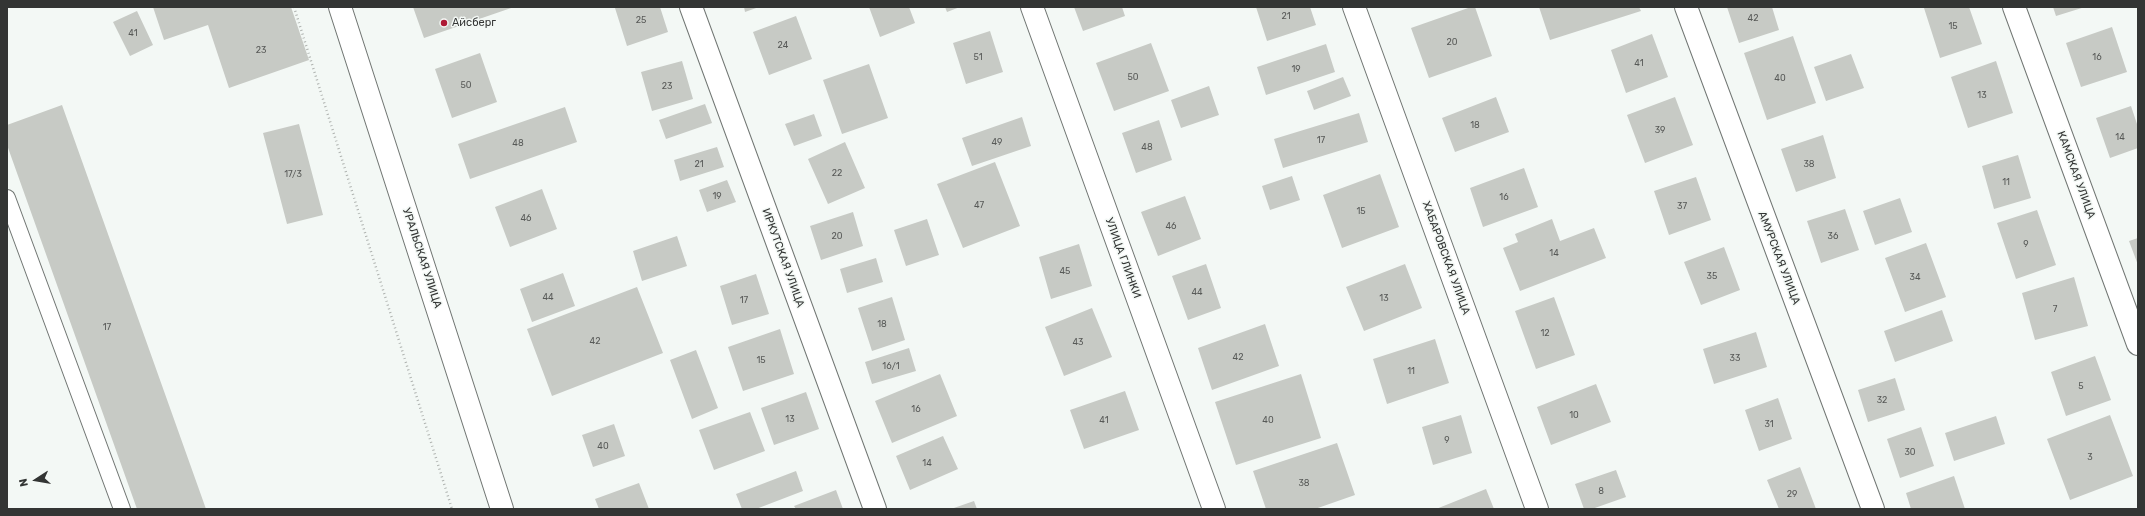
<!DOCTYPE html>
<html>
<head>
<meta charset="utf-8">
<style>
  body { margin:0 }
  #map { position:relative; width:2145px; height:516px; overflow:hidden; background:#f3f8f5; font-family:Rubik,sans-serif }
  canvas { display:block }
  .frame { position:absolute; inset:0; border:8px solid #333534; pointer-events:none }
  .north { position:absolute; left:16px; top:460px; width:40px; height:40px; -webkit-text-stroke:3px #f3f8f5; paint-order:stroke; rotate:258deg; font-size:11px; font-weight:700; line-height:16px; text-align:center; color:#333534 }
  .north::after { content:''; display:block; margin:auto; width:14px; height:18px; background:#333534; clip-path:polygon(50% 0,100% 100%,50% 72%,0 100%) }
</style>
</head>
<body>
<div id="map">
<canvas width="2145" height="516"></canvas>
<div class="frame"></div>
<div class="north">N</div>
</div>
<script>
const context = document.querySelector('canvas').getContext('2d');
context.lineJoin = 'round';
function fillPath(path, color) { context.fillStyle = color; context.fill(path, 'evenodd'); }
const poly = rows => new Path2D(rows.map(r => 'M' + r).join(''));
function trace(path, color, width, dash) { context.strokeStyle = color; context.lineWidth = width; context.lineCap = dash ? 'butt' : 'round'; context.setLineDash(dash || []); context.stroke(path); }
function label(font, color, halo, rows, align = 'center') {
  context.font = font + ' Rubik,sans-serif'; context.lineWidth = 3; context.setLineDash([]); context.textBaseline = 'middle'; context.strokeStyle = halo; context.fillStyle = color; for (const [text, x, y, turn = 0] of rows) {
    context.save(); context.translate(x, y); context.rotate((+turn || 0) * Math.PI / 180); context.textAlign = isNaN(turn) ? turn : align; if (halo) context.strokeText(text, 0, 0); context.fillText(text, 0, 0); context.restore();
  }
}
fillPath(poly([
  [153,7,291,7,309,60,229,88,208,25,164,40],
  [413,7,514,7,424,38],
  [618,7,660,7,668,32,627,46,615,8],
  [744,7,759,7,745,12],
  [869,7,909,7,915,23,880,37],
  [945,7,960,7,947,12],
  [1074,7,1122,7,1125,16,1083,31],
  [1256,7,1310,7,1316,25,1267,41],
  [1471,7,1475,7,1492,56,1429,78,1411,28],
  [1539,7,1639,7,1641,11,1550,40],
  [1727,7,1772,7,1779,30,1739,43],
  [1927,7,1969,7,1982,44,1940,58,1924,8],
  [2053,7,2085,7,2056,16],
  [137,11,153,45,130,56,113,22],
  [796,16,812,59,769,75,753,32],
  [2112,27,2127,72,2081,87,2066,43],
  [990,31,1003,72,966,84,953,43],
  [1652,34,1668,77,1626,93,1611,50],
  [1793,36,1816,103,1767,120,1744,53],
  [1151,43,1169,91,1114,111,1096,63],
  [1326,44,1335,72,1266,95,1257,67],
  [480,53,497,102,452,118,435,69],
  [1851,54,1864,88,1826,101,1814,67],
  [682,61,693,99,652,111,641,72],
  [1996,61,2013,113,1968,128,1951,77],
  [869,64,888,118,842,134,823,80],
  [1343,77,1351,96,1314,110,1307,91],
  [1209,86,1219,115,1181,128,1171,100],
  [1496,97,1509,132,1455,152,1442,118],
  [1675,97,1693,145,1645,163,1627,115],
  [705,104,712,123,666,139,659,120],
  [62,105,206,509,137,509,7,145,7,125],
  [2131,106,2138,127,2138,148,2110,158,2096,118],
  [565,107,577,142,470,179,458,144],
  [1359,113,1368,142,1283,168,1274,139],
  [814,114,822,136,794,146,785,124],
  [1022,117,1031,146,972,166,962,138],
  [1159,120,1172,160,1136,173,1122,133],
  [299,124,323,215,287,224,263,133],
  [1823,135,1836,178,1796,192,1781,149],
  [845,142,865,188,828,204,808,159],
  [717,147,724,167,680,181,674,160],
  [2018,155,2031,198,1994,209,1982,166],
  [995,162,1020,226,963,248,937,184],
  [1524,168,1538,207,1483,227,1470,188],
  [1380,174,1399,227,1342,248,1323,195],
  [1292,176,1300,200,1270,210,1262,186],
  [1696,177,1711,220,1669,235,1654,191],
  [727,180,736,202,707,212,699,190],
  [542,189,557,229,510,247,495,207],
  [1185,196,1201,239,1158,256,1141,212],
  [1900,198,1912,232,1875,245,1863,211],
  [1845,209,1859,250,1821,263,1807,221],
  [2037,210,2056,265,2016,279,1997,223],
  [853,212,863,246,821,260,810,226],
  [927,219,939,255,906,266,894,230],
  [1552,219,1560,241,1594,228,1606,258,1520,291,1503,248,1518,242,1515,234],
  [677,236,687,266,642,281,633,251],
  [2138,238,2138,265,2129,241],
  [1926,243,1946,297,1905,312,1885,258],
  [1079,244,1092,286,1051,299,1039,257],
  [1724,247,1740,290,1701,305,1684,262],
  [876,258,883,282,847,293,840,269],
  [1206,264,1221,308,1188,320,1172,276],
  [1405,264,1422,308,1364,331,1346,287],
  [563,273,575,306,532,322,520,289],
  [756,274,769,314,732,325,720,286],
  [2074,277,2088,326,2035,340,2022,293],
  [637,287,663,353,552,396,527,329],
  [892,297,905,340,872,351,858,308],
  [1554,297,1575,355,1536,369,1515,311],
  [1092,308,1112,357,1064,376,1045,327],
  [1942,310,1953,341,1895,362,1884,331],
  [1265,324,1279,366,1212,390,1198,348],
  [780,329,794,374,743,391,728,347],
  [1756,332,1767,367,1714,384,1703,349],
  [1435,339,1449,383,1387,404,1373,359],
  [909,348,916,371,872,384,865,362],
  [696,350,718,408,692,419,670,360],
  [2095,356,2111,400,2066,416,2051,372],
  [940,374,957,416,892,443,875,401],
  [1301,374,1321,438,1236,465,1215,402],
  [1895,378,1905,410,1868,422,1858,390],
  [1596,384,1611,422,1551,445,1537,407],
  [1125,391,1139,430,1084,449,1070,410],
  [806,392,819,429,774,445,761,408],
  [1778,398,1792,439,1759,451,1745,410],
  [750,412,765,451,714,470,699,430],
  [1461,415,1472,453,1433,465,1422,427],
  [2110,415,2133,476,2070,500,2047,439],
  [1996,416,2005,444,1954,461,1945,433],
  [614,424,625,456,593,467,582,435],
  [1921,427,1934,466,1900,478,1887,439],
  [943,436,958,469,910,490,896,456],
  [1337,443,1355,495,1315,509,1266,509,1253,471],
  [1800,467,1816,509,1779,509,1767,480],
  [1616,470,1626,497,1592,509,1584,509,1575,484],
  [796,471,803,491,756,509,742,509,736,494],
  [1954,476,1965,509,1911,509,1906,493],
  [639,483,649,509,599,509,595,499],
  [1486,489,1494,509,1436,509],
  [836,490,843,509,796,509,794,506],
  [974,501,977,509,951,509]
]), '#c7cac5');
const lane = poly([
  [7,198,122,509]
]);
const street = poly([
  [691,7,875,509],
  [1032,7,1214,509],
  [1354,7,1537,509],
  [1686,7,1873,509],
  [2014,7,2138,344]
]);
const secondary = poly([
  [340,7,502,509]
]);
trace(lane, '#717673', 18);
trace(street, '#717673', 24);
trace(secondary, '#717673', 24);
trace(poly([
  [294,7,452,509]
]), '#b0b4b1', 2.5, [1, 3]);
trace(lane, '#fff', 16);
trace(street, '#fff', 22);
trace(secondary, '#fff', 22);
for (const [x, y, r, color] of [
  [444,23,4,"#ae1935"]
]) { const dot = new Path2D(); dot.arc(x, y, r, 0, 2 * Math.PI); context.fillStyle = color; context.fill(dot); trace(dot, '#f3f8f5', 1.5); }
label('9px', '#585a58', null, [
  ["21",1286,16],
  ["42",1753,18],
  ["25",641,20],
  ["15",1953,26],
  ["41",133,33],
  ["20",1452,42],
  ["24",783,45],
  ["23",261,50],
  ["51",978,57],
  ["16",2097,57],
  ["41",1639,63],
  ["19",1296,69],
  ["50",1133,77],
  ["40",1780,78],
  ["50",466,85],
  ["23",667,86],
  ["13",1982,95],
  ["18",1475,125],
  ["39",1660,130],
  ["14",2120,137],
  ["17",1321,140],
  ["49",997,142],
  ["48",518,143],
  ["48",1147,147],
  ["21",699,164],
  ["38",1809,164],
  ["22",837,173],
  ["17/3",293,174],
  ["11",2006,182],
  ["19",717,196],
  ["16",1504,197],
  ["47",979,205],
  ["37",1682,206],
  ["15",1361,211],
  ["46",526,218],
  ["46",1171,226],
  ["20",837,236],
  ["36",1833,236],
  ["9",2026,244],
  ["14",1554,253],
  ["45",1065,271],
  ["35",1712,276],
  ["34",1915,277],
  ["44",1197,292],
  ["44",548,297],
  ["13",1384,298],
  ["17",744,300],
  ["7",2055,309],
  ["18",882,324],
  ["17",107,327],
  ["12",1545,333],
  ["42",595,341],
  ["43",1078,342],
  ["42",1238,357],
  ["33",1735,358],
  ["15",761,360],
  ["16/1",891,366],
  ["11",1411,371],
  ["5",2081,386],
  ["32",1882,400],
  ["16",916,409],
  ["10",1574,415],
  ["13",790,419],
  ["41",1104,420],
  ["40",1268,420],
  ["31",1769,424],
  ["9",1447,440],
  ["40",603,446],
  ["30",1910,452],
  ["3",2090,457],
  ["14",927,463],
  ["38",1304,483],
  ["8",1601,491],
  ["29",1792,494]
]);
label('11px', '#333534', '#f3f8f5', [
  ["Айсберг",452,23]
], 'left');
label('11px', '#333534', '#f3f8f5', [
  ["КАМСКАЯ УЛИЦА",2076,175,70],
  ["УРАЛЬСКАЯ УЛИЦА",422,258,72],
  ["ИРКУТСКАЯ УЛИЦА",783,258,70],
  ["УЛИЦА ГЛИНКИ",1123,258,70],
  ["ХАБАРОВСКАЯ УЛИЦА",1446,258,70],
  ["АМУРСКАЯ УЛИЦА",1779,258,69]
]);
</script>
</body>
</html>
